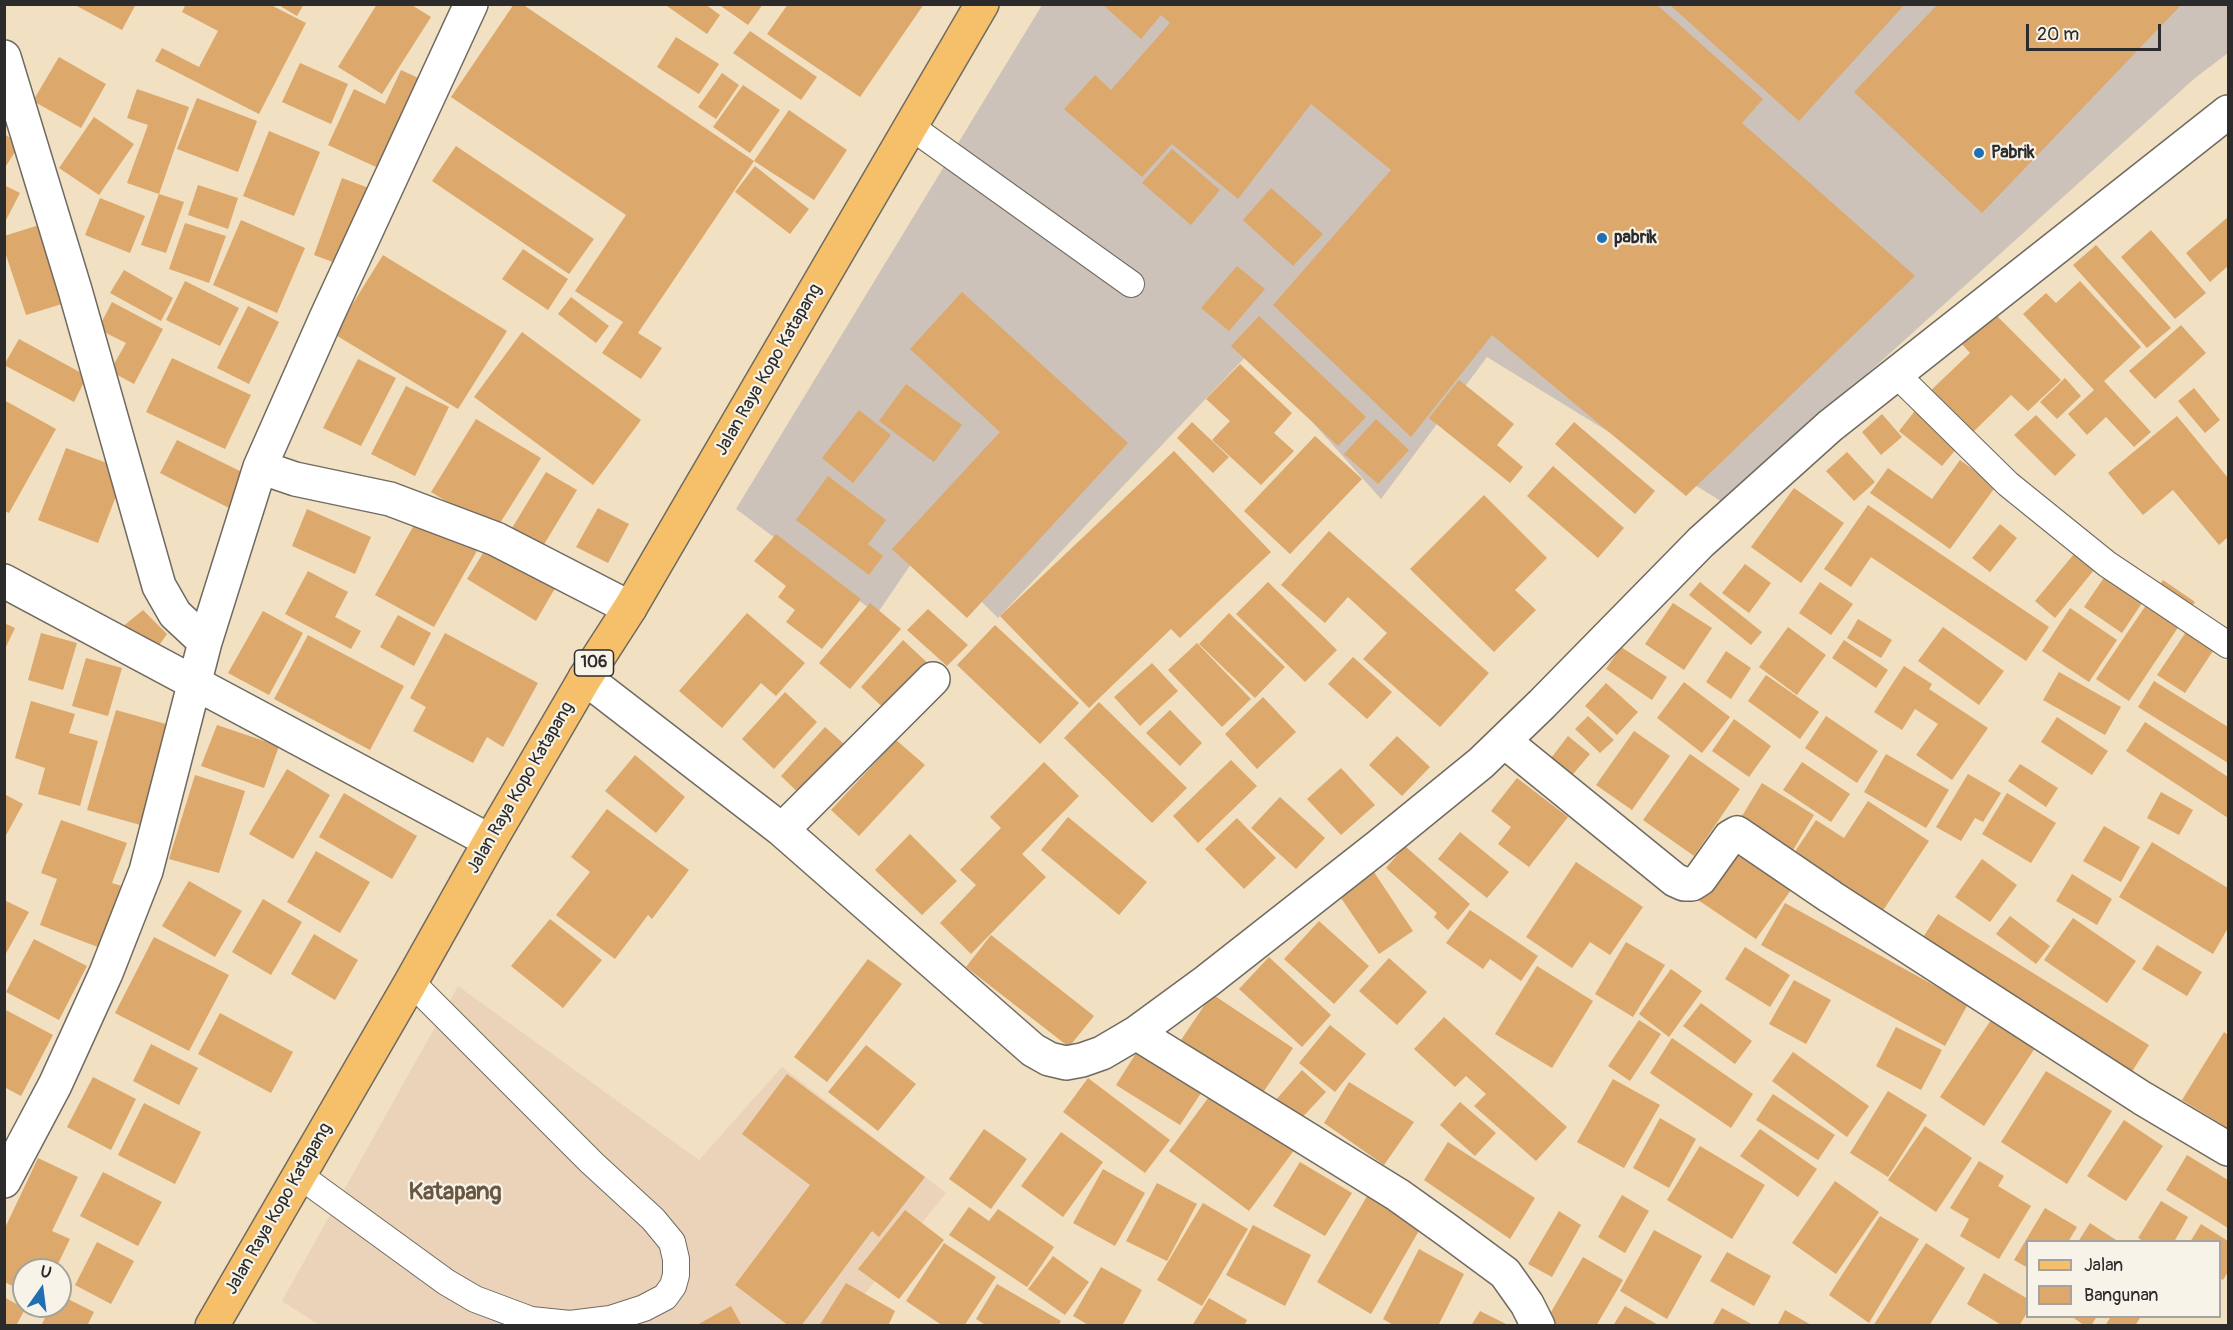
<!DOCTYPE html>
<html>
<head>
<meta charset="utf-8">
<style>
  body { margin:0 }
  #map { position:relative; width:2233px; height:1330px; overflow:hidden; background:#f1e0c2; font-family:Pangolin,sans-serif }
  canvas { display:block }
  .frame { position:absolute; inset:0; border:6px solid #2b2b2b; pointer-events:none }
  .legend { position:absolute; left:2026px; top:1240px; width:195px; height:78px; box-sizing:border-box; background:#f7f3e8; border:2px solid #a5a39c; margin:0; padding:8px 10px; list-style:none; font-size:18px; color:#2b2b2b }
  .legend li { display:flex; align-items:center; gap:12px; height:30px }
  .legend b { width:30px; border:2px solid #a5a39c }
  .north { position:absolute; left:12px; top:1258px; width:60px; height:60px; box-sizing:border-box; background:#f7f3e8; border:2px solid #a5a39c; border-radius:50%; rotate:14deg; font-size:16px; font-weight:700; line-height:24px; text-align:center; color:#2b2b2b }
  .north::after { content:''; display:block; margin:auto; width:21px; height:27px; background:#1f6fb2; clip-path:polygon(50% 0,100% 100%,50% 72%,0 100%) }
  .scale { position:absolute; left:2026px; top:24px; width:135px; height:27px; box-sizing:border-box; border:3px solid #2b2b2b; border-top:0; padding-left:8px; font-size:18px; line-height:21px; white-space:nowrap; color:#2b2b2b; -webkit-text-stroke:4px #f7f3e8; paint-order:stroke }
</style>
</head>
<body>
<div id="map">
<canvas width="2233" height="1330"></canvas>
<div class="frame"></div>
<ul class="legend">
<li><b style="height:8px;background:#f6c06b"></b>Jalan</li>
<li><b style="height:16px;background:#dca86b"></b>Bangunan</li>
</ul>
<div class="north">U</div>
<div class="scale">20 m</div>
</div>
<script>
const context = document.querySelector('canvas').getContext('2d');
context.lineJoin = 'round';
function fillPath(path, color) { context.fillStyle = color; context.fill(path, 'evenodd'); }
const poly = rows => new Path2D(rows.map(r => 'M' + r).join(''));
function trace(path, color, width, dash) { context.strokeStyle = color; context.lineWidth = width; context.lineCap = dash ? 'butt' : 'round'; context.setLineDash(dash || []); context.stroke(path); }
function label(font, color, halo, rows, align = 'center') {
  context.font = font + ' Pangolin,sans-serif'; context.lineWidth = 4.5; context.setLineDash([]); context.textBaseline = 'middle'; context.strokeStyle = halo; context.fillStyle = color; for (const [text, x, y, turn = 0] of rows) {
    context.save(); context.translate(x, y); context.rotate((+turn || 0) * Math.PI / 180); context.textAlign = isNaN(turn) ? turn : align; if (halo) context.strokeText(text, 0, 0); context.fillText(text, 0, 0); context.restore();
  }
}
fillPath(poly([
  [458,986,699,1160,782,1067,946,1193,840,1325,321,1326,282,1301]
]), '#ebd3b9');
fillPath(poly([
  [1042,5,2228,5,2228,53,2195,78,1724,503,1487,357,1381,499,1250,352,998,618,924,545,877,614,736,509]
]), '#cdc2b9');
fillPath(poly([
  [73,4,136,4,122,30],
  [186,4,269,4,306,23,259,114,155,61,162,48,199,67,218,31,182,12],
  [277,4,304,4,297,16],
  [377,4,410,4,431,17,382,94,338,67],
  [514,4,522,4,754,161,789,110,847,150,814,200,754,161,638,333,662,348,641,379,602,353,623,322,575,291,626,215,451,97],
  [664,4,705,4,720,15,707,34],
  [718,4,763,4,748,25],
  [788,4,924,4,860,97,767,34],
  [1102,4,1656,4,1763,99,1742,123,1915,276,1686,496,1492,335,1411,437,1273,305,1391,170,1311,104,1238,199,1172,144,1142,177,1064,109,1095,75,1111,90,1170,23,1161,15,1141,39],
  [1669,4,1905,4,1799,121],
  [1938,4,2182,4,1982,213,1854,92],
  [750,31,817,77,801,100,733,53],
  [676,37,719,64,699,94,657,67],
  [59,57,106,84,81,128,33,101],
  [300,63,348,84,331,124,282,102],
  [401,70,429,83,387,172,328,145,354,89,385,104],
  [722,73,739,85,716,119,698,107],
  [743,85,780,110,750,153,713,127],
  [137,89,189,107,159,194,184,202,166,253,141,245,159,194,127,183,148,125,127,118],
  [197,98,257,121,238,172,177,149],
  [94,117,134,144,99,195,59,168],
  [269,131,320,152,294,216,243,196],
  [4,134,20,144,4,169],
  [456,146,594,239,569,274,432,181],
  [1172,149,1220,190,1191,225,1142,183],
  [755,166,809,209,790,234,735,192],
  [342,178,374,190,346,267,314,255],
  [4,185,20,193,4,224],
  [198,185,238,198,228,229,188,215],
  [1271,188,1323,234,1293,266,1243,220],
  [100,198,145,216,130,253,85,235],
  [2228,217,2228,266,2210,282,2186,253],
  [241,220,305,248,277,313,213,285],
  [49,222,75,300,26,315,4,249,4,236],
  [185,223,226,236,209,283,169,269],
  [2151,230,2206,293,2175,319,2121,257],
  [2096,245,2171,328,2147,348,2073,265],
  [523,249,568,279,548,310,502,279],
  [383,255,507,331,458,409,334,334],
  [1237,266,1265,289,1229,331,1201,308],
  [124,270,173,298,161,321,110,293],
  [185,281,239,308,220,346,166,320],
  [2080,281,2141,347,2104,381,2151,432,2134,447,2106,417,2087,435,2068,414,2094,390,2023,314,2046,293,2056,303],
  [962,292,1128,443,967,618,892,549,1000,432,910,349],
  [571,297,609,326,596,343,558,314],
  [112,302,163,329,134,384,110,371,126,343,98,329],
  [248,306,279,322,249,384,217,368],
  [1993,312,2061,380,2028,411,2011,395,1968,437,1926,395,1970,353,1961,343],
  [1259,316,1366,417,1338,446,1231,346],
  [2181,325,2206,353,2155,399,2129,371],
  [522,332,641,420,593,485,474,397],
  [19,339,87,376,74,402,4,365],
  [172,358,251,395,225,449,146,412],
  [358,359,396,378,361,446,323,428],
  [1240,364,1292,413,1274,433,1294,451,1261,485,1212,440,1230,421,1206,399],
  [2065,378,2081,396,2057,419,2040,402],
  [1459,380,1514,424,1497,445,1523,467,1510,483,1429,418],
  [906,384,962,425,934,462,879,421],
  [406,386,449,407,415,476,371,454],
  [2194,388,2220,420,2205,433,2178,401],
  [4,400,56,429,9,513,4,511],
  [1918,407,1962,442,1942,466,1899,431],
  [859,410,891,435,853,483,822,458],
  [1882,414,1902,437,1881,455,1862,432],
  [2036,415,2076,455,2055,476,2014,435],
  [2177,416,2228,478,2228,537,2219,545,2173,490,2143,515,2108,473],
  [476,419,541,458,495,531,431,492],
  [1376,419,1409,450,1378,484,1344,454],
  [1192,422,1229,457,1213,473,1177,438],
  [1574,422,1655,491,1635,514,1555,444],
  [1315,436,1362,479,1290,554,1244,511],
  [177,440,248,475,231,509,160,473],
  [66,448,126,470,98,543,38,520],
  [1174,451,1271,552,1180,638,1171,629,1089,708,1000,616],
  [1847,452,1875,482,1854,501,1826,471],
  [1960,460,1996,486,1950,549,1870,493,1888,468,1932,499],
  [1553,466,1624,528,1598,558,1527,496],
  [546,472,577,490,543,546,512,528],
  [828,476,886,520,868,544,883,556,869,575,796,520],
  [1794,488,1844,523,1801,583,1751,547],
  [1484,495,1547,558,1515,590,1536,610,1494,652,1410,569],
  [1868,505,2049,627,2026,661,1871,557,1851,587,1824,569],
  [598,508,629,524,608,563,576,547],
  [307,509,371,537,355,574,292,546],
  [419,516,478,549,434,627,375,595],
  [2000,524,2017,538,1990,572,1972,558],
  [1329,531,1489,673,1440,727,1363,659,1387,633,1348,597,1325,623,1281,585],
  [776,534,861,599,822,649,786,622,795,610,778,597,786,586,754,561],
  [490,542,561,578,536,621,467,579],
  [2074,554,2094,570,2055,618,2035,601],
  [2116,560,2154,585,2122,633,2084,607],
  [1745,564,1771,583,1749,613,1722,593],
  [308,571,348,592,335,617,361,631,351,649,285,614],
  [2163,580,2195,602,2129,701,2096,679],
  [1268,582,1337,650,1305,682,1236,614],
  [1700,582,1762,632,1751,645,1689,595],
  [1820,582,1853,604,1831,635,1799,613],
  [870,603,901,629,850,689,819,663],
  [1673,603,1712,628,1684,670,1645,644],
  [2070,608,2117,640,2089,682,2042,651],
  [928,609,968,645,947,666,907,630],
  [143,610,167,634,155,651,121,628],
  [263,611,303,633,269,695,228,673],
  [747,613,805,663,776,696,761,683,722,728,679,691],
  [1229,613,1285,667,1255,698,1199,644],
  [398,615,431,633,414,666,380,647],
  [1858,619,1892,640,1881,658,1847,638],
  [4,623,15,628,4,651],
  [2192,623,2219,642,2185,693,2157,675],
  [995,625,1079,703,1040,744,957,665],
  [1788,627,1826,655,1797,695,1759,667],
  [1943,627,2004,671,1979,705,1918,661],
  [41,633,77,643,63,690,28,680],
  [445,633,538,683,503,747,487,737,473,763,413,731,426,707,410,698],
  [308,635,404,686,370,750,274,699],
  [903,640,933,668,890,714,861,687],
  [1844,640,1888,670,1876,688,1832,658],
  [1197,643,1251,699,1222,727,1168,670],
  [1621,647,1667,677,1652,700,1606,669],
  [1726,651,1751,668,1731,699,1706,682],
  [1353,657,1392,692,1367,719,1328,684],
  [86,658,122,668,108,716,72,706],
  [1152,663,1178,691,1140,726,1114,697],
  [1904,666,1932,684,1929,689,1988,728,1952,780,1916,755,1938,724,1915,709,1902,730,1874,712],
  [2059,672,2121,707,2105,735,2043,700],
  [1766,675,1819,712,1800,739,1748,701],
  [2154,681,2228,727,2228,763,2138,707],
  [1684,682,1730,717,1702,753,1657,718],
  [1606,683,1638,712,1617,735,1585,706],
  [785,692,817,722,774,769,742,739],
  [1263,697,1296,732,1257,769,1225,734],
  [31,701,75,714,69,733,98,741,80,806,38,794,45,768,15,758],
  [1099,702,1187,788,1152,823,1064,738],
  [116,710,173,726,144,826,87,810],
  [1170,710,1202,743,1180,766,1146,733],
  [1588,716,1614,740,1600,753,1575,729],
  [1826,716,1878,751,1857,783,1805,748],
  [2057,717,2108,751,2092,775,2041,742],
  [1734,719,1771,746,1749,777,1712,751],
  [2145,722,2228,777,2228,818,2126,751],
  [217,725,279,746,264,788,201,766],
  [825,727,854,753,808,802,781,776],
  [1634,731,1670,756,1632,810,1596,785],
  [1397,736,1430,767,1402,796,1369,765],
  [1568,736,1590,754,1569,779,1548,762],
  [896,740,925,765,859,836,831,810],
  [1690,754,1740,789,1694,856,1643,820],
  [1886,754,1949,790,1926,828,1864,792],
  [635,755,685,797,656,833,605,791],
  [1231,760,1257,786,1198,843,1173,816],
  [1044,762,1079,796,1022,854,1046,877,971,954,940,923,976,885,960,870,1001,828,990,817],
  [1802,762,1850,794,1831,822,1783,790],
  [2020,764,2058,788,2046,807,2008,781],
  [1341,768,1375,805,1341,835,1307,799],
  [287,769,330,795,293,859,249,834],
  [1968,774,2001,793,1983,822,1975,818,1961,841,1936,827],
  [195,775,245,791,219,873,169,859],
  [1517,778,1568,817,1529,867,1498,844,1511,827,1491,811],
  [1762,783,1814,815,1792,852,1739,821],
  [2161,792,2193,810,2179,835,2147,818],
  [344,793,417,836,392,879,319,837],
  [2007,793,2056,823,2031,863,1982,834],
  [4,794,23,804,4,839],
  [1280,797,1325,838,1296,869,1251,828],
  [1868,801,1929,841,1882,912,1794,853,1816,820,1844,838],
  [607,809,689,870,652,919,648,915,615,959,556,915,590,872,571,857],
  [1068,817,1147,882,1119,915,1041,850],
  [1237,818,1276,858,1244,889,1205,849],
  [61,820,127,843,112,883,125,887,103,949,40,925,57,879,41,873],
  [2104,826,2140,847,2121,882,2083,861],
  [1460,832,1509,872,1487,898,1438,859],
  [910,834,957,881,922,915,875,870],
  [1736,841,1796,883,1756,939,1695,898],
  [2152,842,2228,888,2228,928,2213,954,2119,897],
  [1405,846,1470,904,1448,930,1434,917,1437,913,1386,868],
  [316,851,370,882,340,933,287,902],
  [1982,859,2017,885,1990,922,1955,897],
  [1576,862,1643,907,1610,955,1590,942,1572,968,1526,937],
  [1374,872,1413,931,1379,954,1339,895],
  [2072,874,2112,899,2097,925,2056,901],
  [189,881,242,911,215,957,162,926],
  [263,899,302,922,271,975,232,952],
  [4,900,29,912,4,957],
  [1785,903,1968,1004,1945,1046,1761,945],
  [1470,910,1538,956,1521,981,1490,959,1483,969,1446,943],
  [1938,914,2149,1045,2131,1073,1920,942],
  [2010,916,2050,946,2036,964,1996,934],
  [2073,918,2136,961,2107,1003,2044,960],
  [550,919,602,960,563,1008,511,966],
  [1319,921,1369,966,1334,1004,1284,959],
  [314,934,358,960,335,1000,291,974],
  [991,935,1094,1016,1069,1047,966,967],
  [154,937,229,975,189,1051,115,1013],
  [34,939,87,966,59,1020,6,992],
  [1626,942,1665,965,1633,1017,1595,994],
  [2157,945,2202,972,2187,996,2142,969],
  [1745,947,1790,975,1770,1007,1725,979],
  [1269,957,1331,1015,1302,1047,1239,989],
  [1389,958,1427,992,1397,1025,1359,991],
  [868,959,902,984,827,1082,794,1057],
  [1537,966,1593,1001,1552,1068,1495,1034],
  [1671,969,1702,991,1669,1037,1639,1014],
  [1794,980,1831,1000,1806,1044,1769,1024],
  [1212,994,1293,1048,1260,1097,1179,1043],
  [1701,1003,1752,1041,1735,1064,1683,1026],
  [4,1009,53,1035,21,1096,4,1087],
  [220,1013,293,1052,271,1093,198,1054],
  [1444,1017,1567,1127,1536,1161,1474,1106,1486,1094,1466,1076,1455,1087,1414,1049],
  [1639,1020,1661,1034,1630,1081,1608,1066],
  [1991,1020,2035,1048,1984,1126,1940,1097],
  [1330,1025,1366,1054,1335,1092,1299,1063],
  [1896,1027,1942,1050,1921,1090,1876,1066],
  [2224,1032,2228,1035,2228,1128,2182,1100],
  [1672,1038,1753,1094,1731,1128,1650,1073],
  [151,1044,198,1068,179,1105,133,1081],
  [866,1045,916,1084,878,1131,828,1092],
  [1140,1047,1205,1087,1180,1125,1116,1085],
  [1793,1052,1869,1106,1847,1137,1772,1081],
  [1302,1070,1326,1092,1297,1123,1274,1102],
  [2046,1071,2112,1111,2067,1184,2001,1142],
  [787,1074,925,1177,879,1237,872,1231,801,1326,789,1326,735,1285,810,1185,742,1134],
  [93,1077,136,1099,111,1150,67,1127],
  [1088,1078,1170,1140,1145,1173,1063,1112],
  [1613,1079,1660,1105,1624,1168,1577,1142],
  [1349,1082,1414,1122,1384,1165,1324,1123],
  [1214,1090,1295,1149,1249,1211,1169,1151],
  [1888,1091,1927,1115,1888,1177,1850,1153],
  [1773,1094,1835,1135,1818,1160,1756,1120],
  [1460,1102,1496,1133,1475,1156,1440,1125],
  [144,1103,201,1132,175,1184,118,1155],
  [1660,1118,1696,1139,1669,1188,1633,1168],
  [2124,1120,2163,1146,2126,1201,2087,1176],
  [1925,1126,1972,1158,1936,1212,1888,1180],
  [984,1129,1027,1159,991,1209,949,1179],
  [1760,1129,1817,1169,1798,1197,1740,1156],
  [1061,1132,1103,1162,1063,1217,1021,1186],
  [1448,1142,1535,1198,1510,1239,1424,1180],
  [1700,1146,1765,1185,1732,1239,1667,1200],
  [2187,1155,2228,1180,2228,1228,2166,1190],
  [38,1158,78,1177,52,1231,70,1239,55,1270,24,1270,24,1291,4,1282,4,1230],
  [1979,1161,2004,1176,1998,1186,2031,1206,1999,1259,1960,1236,1969,1219,1950,1208],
  [1300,1162,1352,1193,1325,1236,1273,1206],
  [1103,1169,1145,1193,1115,1246,1073,1223],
  [103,1172,162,1202,138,1246,80,1216],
  [1835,1181,1879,1212,1836,1274,1792,1243],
  [1157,1183,1197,1204,1167,1261,1126,1241],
  [1370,1191,1424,1222,1371,1314,1317,1282],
  [1622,1195,1649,1211,1625,1253,1598,1237],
  [2161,1201,2188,1217,2174,1242,2145,1242,2138,1238],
  [1203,1203,1248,1229,1202,1306,1157,1280],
  [969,1207,989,1221,998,1209,1054,1247,1027,1287,949,1235],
  [2045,1208,2077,1227,2068,1242,2028,1242,2028,1268,2014,1260],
  [905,1210,944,1240,899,1299,858,1269],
  [1559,1211,1581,1225,1552,1277,1528,1264],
  [1880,1216,1919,1239,1869,1323,1829,1295],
  [2090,1223,2119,1242,2078,1242],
  [2201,1224,2228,1241,2228,1272,2223,1280,2220,1278,2220,1242,2190,1242],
  [1253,1225,1311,1255,1285,1306,1226,1275],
  [1654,1230,1702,1256,1667,1319,1620,1291],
  [97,1242,134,1261,111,1304,75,1285],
  [944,1243,996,1277,964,1326,943,1326,906,1301],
  [1926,1243,1965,1268,1929,1326,1873,1326],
  [1419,1249,1464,1274,1438,1326,1395,1326,1383,1319],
  [1727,1252,1771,1276,1754,1306,1710,1281],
  [1053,1256,1089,1282,1065,1315,1028,1289],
  [1583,1257,1623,1280,1596,1326,1559,1326,1547,1319],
  [1101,1267,1142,1290,1122,1326,1090,1326,1073,1316],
  [1984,1273,2028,1299,2028,1311,2019,1326,2003,1326,1967,1304],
  [846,1283,895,1311,888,1326,819,1326],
  [997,1284,1061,1321,1058,1326,987,1326,976,1319],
  [60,1295,94,1312,87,1326,41,1326,51,1306,60,1306],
  [4,1297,25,1309,16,1326,4,1326],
  [1209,1298,1247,1320,1244,1326,1192,1326],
  [731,1306,742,1326,695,1326],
  [1625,1306,1660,1326,1613,1326],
  [1722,1308,1755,1326,1712,1326],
  [1785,1310,1813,1326,1777,1326],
  [1480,1311,1510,1326,1471,1326],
  [2071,1316,2097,1316,2091,1326,2085,1326],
  [2111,1316,2141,1316,2135,1326,2105,1326]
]), '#dca86b');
const lane = poly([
  [910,126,1131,284],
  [1896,374,2008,484,2107,564,2228,645],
  [299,1175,446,1282,475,1299,531,1320,570,1324,610,1319,644,1308,665,1297,673,1286,676,1275,676,1259,672,1242,653,1219,592,1163,411,982]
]);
const street = poly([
  [4,57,75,290,159,586,175,614,205,642],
  [260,467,295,479,390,499,496,539,630,608],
  [4,581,490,841],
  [585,678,782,830,1033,1050,1049,1059,1066,1063,1082,1060,1102,1053,1136,1033,1207,981,1379,846,1481,763,1542,704,1701,542,1830,426,2228,112],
  [1504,741,1675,880,1684,884,1692,884,1700,879,1730,837,1737,833,1831,897,2142,1098,2228,1149],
  [782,830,933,679],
  [1136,1033,1398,1195,1447,1230,1505,1273,1527,1304,1538,1326],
  [4,1181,55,1085,106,973,146,871,205,642,260,467,326,318,471,4]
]);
const primary = poly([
  [212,1326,411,982,490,841,585,678,630,608,982,4]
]);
trace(lane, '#706a60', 28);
trace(street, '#706a60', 36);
trace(primary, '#706a60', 36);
trace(lane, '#fff', 26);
trace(street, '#fff', 33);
trace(primary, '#f6c06b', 33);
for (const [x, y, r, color] of [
  [1979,153,6,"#1f6fb2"],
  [1602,238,6,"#1f6fb2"]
]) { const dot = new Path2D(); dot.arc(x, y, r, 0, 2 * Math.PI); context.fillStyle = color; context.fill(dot); trace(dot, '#f7f3e8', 2); }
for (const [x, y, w] of [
  [594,663,39]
]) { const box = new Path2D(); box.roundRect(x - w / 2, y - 13, w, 26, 4.5); context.fillStyle = '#f7f3e8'; context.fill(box); trace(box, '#2b2b2b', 1.5); }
label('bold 16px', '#2b2b2b', null, [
  ["106",594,663]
]);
label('bold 18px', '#2b2b2b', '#f7f3e8', [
  ["Pabrik",1991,153],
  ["pabrik",1614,238]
], 'left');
label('18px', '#2b2b2b', '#f7f3e8', [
  ["Jalan Raya Kopo Katapang",769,370,-60],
  ["Jalan Raya Kopo Katapang",521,788,-60],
  ["Jalan Raya Kopo Katapang",279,1209,-60]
]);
label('bold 24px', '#695741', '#f7f3e8', [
  ["Katapang",455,1193]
]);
</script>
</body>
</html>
